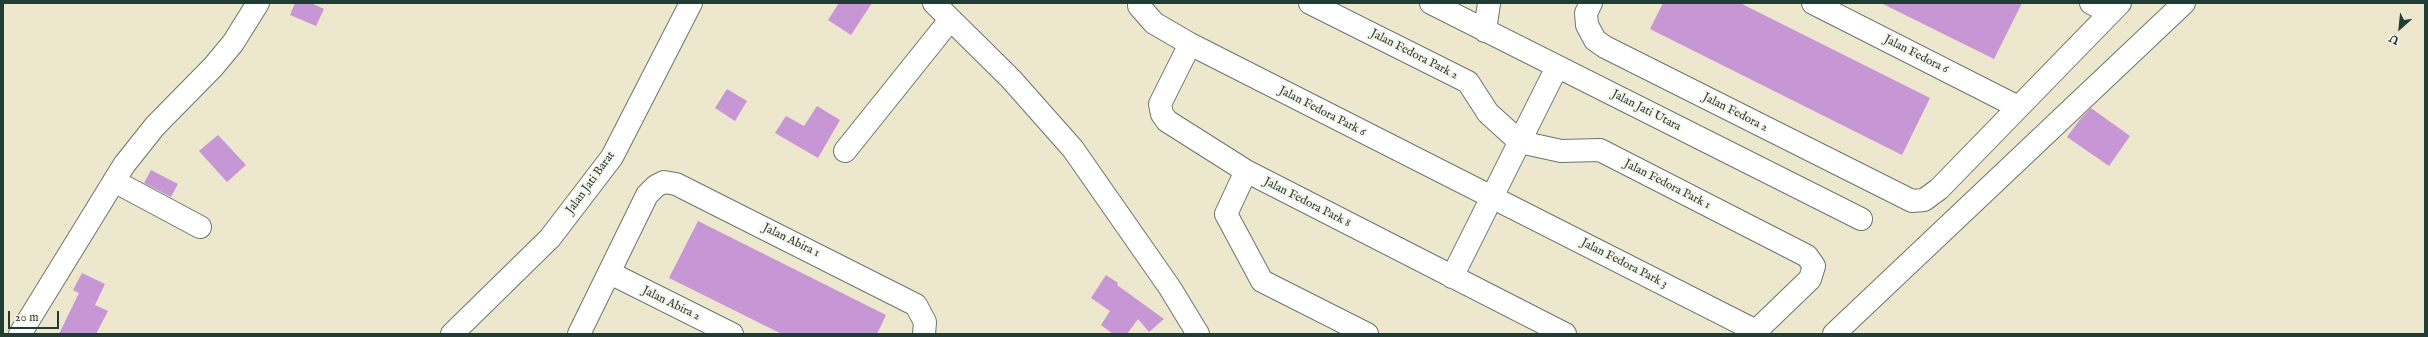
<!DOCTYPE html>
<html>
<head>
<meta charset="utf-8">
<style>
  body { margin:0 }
  #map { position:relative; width:2428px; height:337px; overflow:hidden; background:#ede7cd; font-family:"IM FELL English",serif }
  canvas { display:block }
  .frame { position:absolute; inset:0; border:4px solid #1f3d34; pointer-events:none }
  .north { position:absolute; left:2380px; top:8px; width:40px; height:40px; -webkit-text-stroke:3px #f7f3e8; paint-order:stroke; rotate:207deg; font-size:11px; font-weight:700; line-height:16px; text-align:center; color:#1f3d34 }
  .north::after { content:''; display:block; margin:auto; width:14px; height:18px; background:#1f3d34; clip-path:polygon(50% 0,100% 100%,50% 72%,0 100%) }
  .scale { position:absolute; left:8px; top:311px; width:51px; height:18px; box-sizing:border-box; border:2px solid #1f3d34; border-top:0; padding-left:5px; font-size:12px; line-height:14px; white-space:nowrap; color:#1f3d34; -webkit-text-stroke:3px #f7f3e8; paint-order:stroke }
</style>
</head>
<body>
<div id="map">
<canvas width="2428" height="337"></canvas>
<div class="frame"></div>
<div class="north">U</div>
<div class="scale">20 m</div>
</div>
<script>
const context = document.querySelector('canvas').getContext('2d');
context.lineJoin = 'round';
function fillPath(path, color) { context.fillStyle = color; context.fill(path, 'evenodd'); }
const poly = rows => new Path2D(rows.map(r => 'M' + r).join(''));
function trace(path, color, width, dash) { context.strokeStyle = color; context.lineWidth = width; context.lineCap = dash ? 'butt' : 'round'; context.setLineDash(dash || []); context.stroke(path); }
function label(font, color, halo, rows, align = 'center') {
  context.font = font + ' "IM FELL English",serif'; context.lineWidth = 3.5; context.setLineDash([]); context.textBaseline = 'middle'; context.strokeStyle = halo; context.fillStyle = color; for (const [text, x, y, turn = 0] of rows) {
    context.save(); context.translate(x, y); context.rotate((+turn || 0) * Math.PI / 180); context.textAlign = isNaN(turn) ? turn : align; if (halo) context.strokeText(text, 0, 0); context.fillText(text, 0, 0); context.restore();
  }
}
fillPath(poly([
  [295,3,311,3,324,9,316,26,290,15],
  [839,3,872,3,851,35,828,20],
  [1663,3,1740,3,1930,98,1902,155,1650,29],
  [1881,3,2022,3,1994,59],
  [727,89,747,101,735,121,715,108],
  [817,106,840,120,818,158,775,133,786,116,804,126],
  [2091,108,2130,136,2109,166,2067,137,2081,118],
  [218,135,246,165,227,182,199,151],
  [151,170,178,184,171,197,144,183],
  [698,221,886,315,877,334,782,334,669,278],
  [82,273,105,284,95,305,108,311,96,334,59,334,79,293,73,290],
  [1106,275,1118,283,1117,285,1164,319,1149,332,1138,319,1127,334,1113,334,1101,325,1110,311,1091,298]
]), '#c796d4');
const minor = poly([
  [934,3,1011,79,1073,149,1170,288,1198,334],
  [1139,3,1139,6,1154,23,1190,44,1756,331],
  [1310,3,1468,82,1488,113,1520,142,1561,151,1600,150,1807,256,1814,266,1810,279,1753,334],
  [1431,3,1861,219],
  [1591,3,1586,13,1587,25,1595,40,1605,47,1912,201,1924,200,1939,189,2120,3],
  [1813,3,2018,107],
  [2091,3,2110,13],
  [1485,31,1489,3],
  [1190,44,1160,104,1162,114,1167,121,1246,171,1565,334],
  [845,151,950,20],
  [1246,171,1226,214,1262,281,1367,334],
  [114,181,200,227],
  [610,273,732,334],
  [1452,277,1557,67],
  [20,334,124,165,155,126,213,67,233,43,258,3],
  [452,334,550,238,612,157,691,3],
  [579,334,647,195,656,186,664,182,676,184,916,305,925,322,924,334],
  [1834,334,2184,3]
]);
trace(minor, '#67786a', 24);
trace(minor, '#fff', 22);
label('12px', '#1f3d34', '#f7f3e8', [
  ["Jalan Fedora Park 2",1414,55,27],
  ["Jalan Fedora 6",1916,55,27],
  ["Jalan Jati Utara",1646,111,27],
  ["Jalan Fedora Park 6",1322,112,27],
  ["Jalan Fedora 2",1735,113,27],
  ["Jalan Jati Barat",591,183,-54],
  ["Jalan Fedora Park 1",1667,185,27],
  ["Jalan Fedora Park 8",1307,203,27],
  ["Jalan Abira 1",791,241,26],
  ["Jalan Fedora Park 3",1624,264,27],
  ["Jalan Abira 2",671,304,26]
]);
</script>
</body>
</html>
